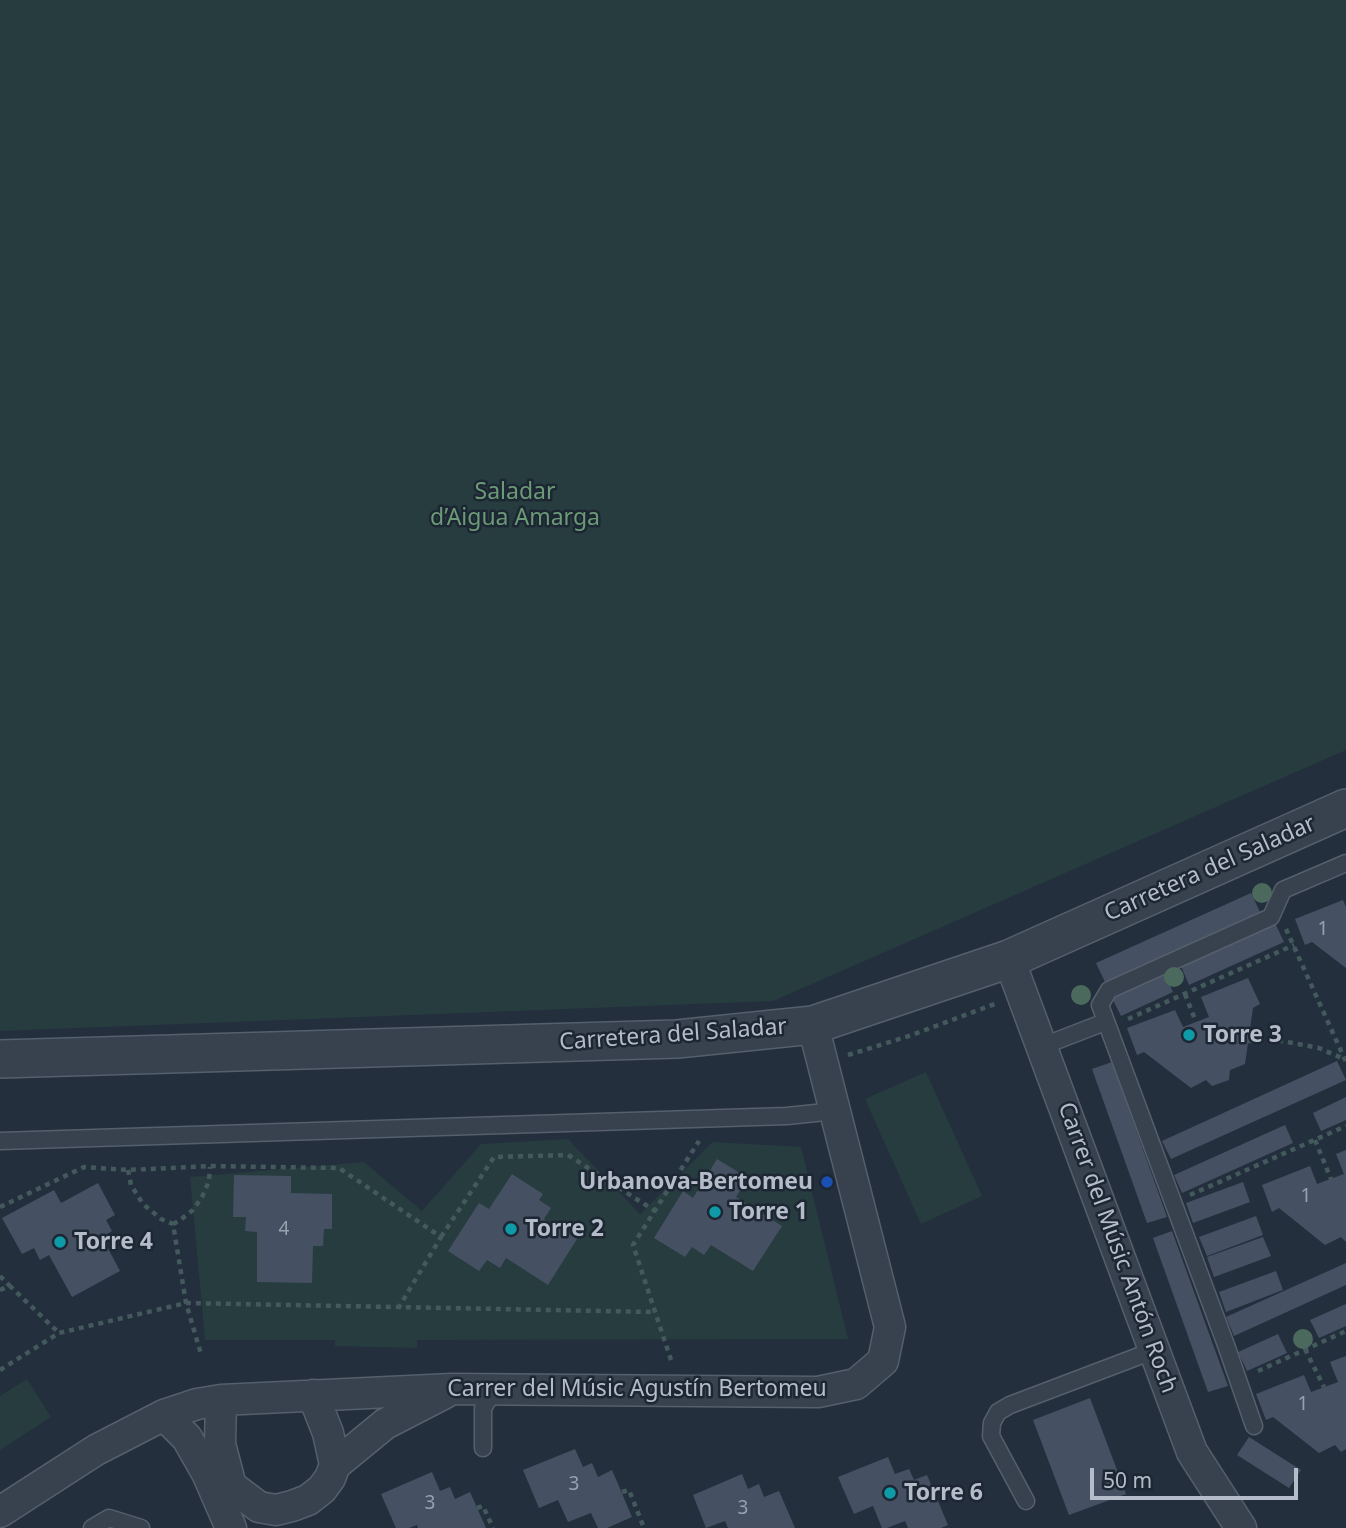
<!DOCTYPE html>
<html>
<head>
<meta charset="utf-8">
<style>
  body { margin:0 }
  #map { position:relative; width:1346px; height:1528px; overflow:hidden; background:#242f3e; font-family:"Noto Sans",sans-serif }
  canvas { display:block }
  .scale { position:absolute; left:1090px; top:1468px; width:208px; height:32px; box-sizing:border-box; border:4px solid #b4bcc9; border-top:0; padding-left:9px; font-size:21px; line-height:24px; white-space:nowrap; color:#b4bcc9; -webkit-text-stroke:5px #1d2633; paint-order:stroke }
</style>
</head>
<body>
<div id="map">
<canvas width="1346" height="1528"></canvas>
<div class="scale">50 m</div>
</div>
<script>
const context = document.querySelector('canvas').getContext('2d');
context.lineJoin = 'round';
function fillPath(path, color) { context.fillStyle = color; context.fill(path, 'evenodd'); }
const poly = rows => new Path2D(rows.map(r => 'M' + r).join(''));
function trace(path, color, width, dash) { context.strokeStyle = color; context.lineWidth = width; context.lineCap = dash ? 'butt' : 'round'; context.setLineDash(dash || []); context.stroke(path); }
function label(font, color, halo, rows, align = 'center') {
  context.font = font + ' "Noto Sans",sans-serif'; context.lineWidth = 5; context.setLineDash([]); context.textBaseline = 'middle'; context.strokeStyle = halo; context.fillStyle = color; for (const [text, x, y, turn = 0] of rows) {
    context.save(); context.translate(x, y); context.rotate((+turn || 0) * Math.PI / 180); context.textAlign = isNaN(turn) ? turn : align; if (halo) context.strokeText(text, 0, 0); context.fillText(text, 0, 0); context.restore();
  }
}
fillPath(poly([
  [0,0,1346,0,1346,750,773,1001,0,1031],
  [926,1072,982,1196,921,1224,865,1099],
  [568,1139,640,1214,713,1142,801,1147,848,1339,417,1340,417,1348,335,1346,335,1340,205,1340,190,1177,364,1162,422,1211,481,1144],
  [27,1379,51,1417,0,1450,0,1396]
]), '#263c3f');
fillPath(poly([
  [1251,893,1260,912,1105,982,1096,963],
  [1343,900,1346,907,1346,968,1312,942,1305,945,1295,919],
  [1275,923,1284,942,1189,985,1181,966],
  [1165,974,1173,992,1121,1016,1112,998],
  [1248,978,1260,1004,1253,1008,1245,1064,1230,1070,1229,1080,1212,1086,1206,1080,1191,1088,1144,1052,1137,1055,1127,1028,1175,1010,1183,1027,1209,1017,1201,997],
  [1337,1061,1346,1080,1171,1159,1162,1141],
  [1112,1062,1167,1217,1147,1223,1092,1069],
  [1346,1097,1346,1120,1321,1131,1313,1113],
  [1285,1125,1293,1143,1182,1193,1174,1175],
  [1346,1150,1346,1242,1341,1237,1325,1245,1279,1208,1272,1212,1262,1185,1310,1166,1317,1184,1344,1174,1336,1154],
  [717,1159,748,1178,736,1197,782,1226,753,1271,711,1245,704,1255,692,1247,685,1257,654,1238,683,1191,693,1198],
  [512,1174,543,1194,539,1200,551,1208,544,1219,577,1239,548,1285,506,1258,500,1268,487,1260,479,1271,448,1251,479,1203,489,1209],
  [234,1175,291,1176,291,1193,332,1194,332,1229,324,1229,323,1246,313,1246,312,1283,257,1282,257,1232,245,1231,246,1217,233,1217],
  [1243,1182,1250,1202,1193,1223,1186,1203],
  [98,1183,115,1215,106,1220,112,1231,102,1237,120,1271,72,1297,49,1255,40,1260,34,1248,22,1254,2,1218,54,1190,61,1203],
  [1256,1216,1263,1235,1207,1256,1199,1237],
  [1172,1231,1228,1386,1208,1392,1153,1238],
  [1263,1237,1271,1256,1214,1277,1207,1257],
  [1346,1263,1346,1285,1234,1336,1226,1317],
  [1276,1271,1283,1290,1226,1312,1219,1292],
  [1346,1304,1346,1326,1319,1338,1310,1320],
  [1278,1334,1287,1353,1247,1371,1238,1352],
  [1346,1356,1346,1449,1341,1452,1335,1445,1319,1453,1273,1417,1266,1420,1256,1394,1304,1375,1311,1392,1338,1382,1330,1362],
  [1090,1398,1126,1494,1069,1515,1033,1420],
  [1249,1437,1301,1470,1289,1488,1237,1455],
  [575,1449,583,1467,592,1463,598,1477,612,1470,632,1517,607,1528,598,1528,591,1513,568,1522,558,1500,539,1508,523,1470],
  [888,1457,895,1474,909,1469,914,1480,927,1475,948,1525,941,1528,908,1528,905,1521,887,1528,882,1528,873,1506,854,1514,838,1477],
  [432,1472,440,1491,450,1487,455,1499,470,1492,486,1528,418,1528,417,1525,409,1528,396,1528,381,1494],
  [742,1474,748,1489,759,1484,764,1497,779,1491,795,1528,728,1528,725,1521,706,1528,693,1495]
]), '#455162');
const service = poly([
  [1043,1046,1105,1022],
  [0,1141,787,1116,835,1111],
  [1254,1426,1226,1345,1100,1005,1109,990,1271,917,1283,890,1346,863],
  [483,1448,483,1408,495,1389],
  [1026,1501,991,1436,992,1423,998,1412,1010,1405,1155,1350],
  [92,1528,109,1518,141,1528]
]);
const minor = poly([
  [1009,959,1192,1452,1241,1528],
  [221,1400,220,1444,231,1486,259,1507,276,1510,292,1506,308,1500,322,1489,330,1478,335,1465,328,1433,313,1395],
  [164,1415,187,1438,207,1473,231,1528],
  [335,1465,385,1424,445,1393],
  [0,1512,96,1450,164,1415,197,1404,221,1400,452,1389,818,1392,856,1384,883,1361,890,1327,813,1025]
]);
const tertiary = poly([
  [0,1059,677,1039,813,1025,1009,959,1346,808]
]);
trace(service, '#565f6c', 19);
trace(minor, '#565f6c', 33);
trace(tertiary, '#565f6c', 40);
trace(poly([
  [1286,929,1346,1062],
  [1185,994,1196,1022],
  [1128,1019,1294,945],
  [1248,1041,1282,1041,1319,1048,1344,1059],
  [848,1055,912,1035,995,1004],
  [1315,1140,1331,1179],
  [128,1170,131,1185,143,1204,161,1219,173,1224,186,1303,201,1354],
  [1190,1195,1346,1126],
  [0,1207,84,1167,128,1170,210,1166,339,1168,441,1237,399,1307],
  [173,1224,179,1221,193,1210,202,1197,209,1181,210,1167],
  [441,1237,494,1157,568,1155,655,1211],
  [0,1276,10,1286],
  [0,1290,10,1286,59,1333],
  [1305,1349,1324,1387],
  [671,1360,633,1245,699,1141],
  [0,1370,59,1333,186,1303,655,1312],
  [1258,1371,1346,1331],
  [622,1492,629,1490,644,1528],
  [477,1508,483,1506,493,1528]
]), '#44595c', 4.5, [5, 5]);
trace(service, '#38414e', 16);
trace(minor, '#38414e', 30);
trace(tertiary, '#38414e', 37);
context.fillStyle = '#4b6a5d';
for (const [x, y] of [
  [1262,893],
  [1174,977],
  [1081,995],
  [1303,1339]
]) { context.beginPath(); context.arc(x, y, 10, 0, 2 * Math.PI); context.fill(); }
for (const [x, y, r, color] of [
  [1189,1035,7,"#0f9aa8"],
  [827,1182,7,"#1a4fb4"],
  [715,1212,7,"#0f9aa8"],
  [511,1229,7,"#0f9aa8"],
  [60,1242,7,"#0f9aa8"],
  [890,1493,7,"#0f9aa8"]
]) { const dot = new Path2D(); dot.arc(x, y, r, 0, 2 * Math.PI); context.fillStyle = color; context.fill(dot); trace(dot, '#1d2633', 2.5); }
label('19px', '#98a1af', null, [
  ["1",1323,930],
  ["1",1306,1197],
  ["4",284,1230],
  ["1",1303,1405],
  ["3",574,1485],
  ["3",430,1504],
  ["3",743,1509]
]);
label('23px', '#6b9a76', '#1d2633', [
  ["Saladar",515,492],
  ["d’Aigua Amarga",515,518]
]);
label('23px', '#b4bcc9', '#1d2633', [
  ["Carretera del Saladar",1210,869,-24],
  ["Carretera del Saladar",673,1035,-4],
  ["Carrer del Músic Antón Roch",1117,1248,70],
  ["Carrer del Músic Agustín Bertomeu",637,1389]
]);
label('bold 23px', '#b4bcc9', '#1d2633', [
  ["Torre 3",1203,1035],
  ["Urbanova-Bertomeu",813,1182,"right"],
  ["Torre 1",729,1212],
  ["Torre 2",525,1229],
  ["Torre 4",74,1242],
  ["Torre 6",904,1493]
], 'left');
</script>
</body>
</html>
